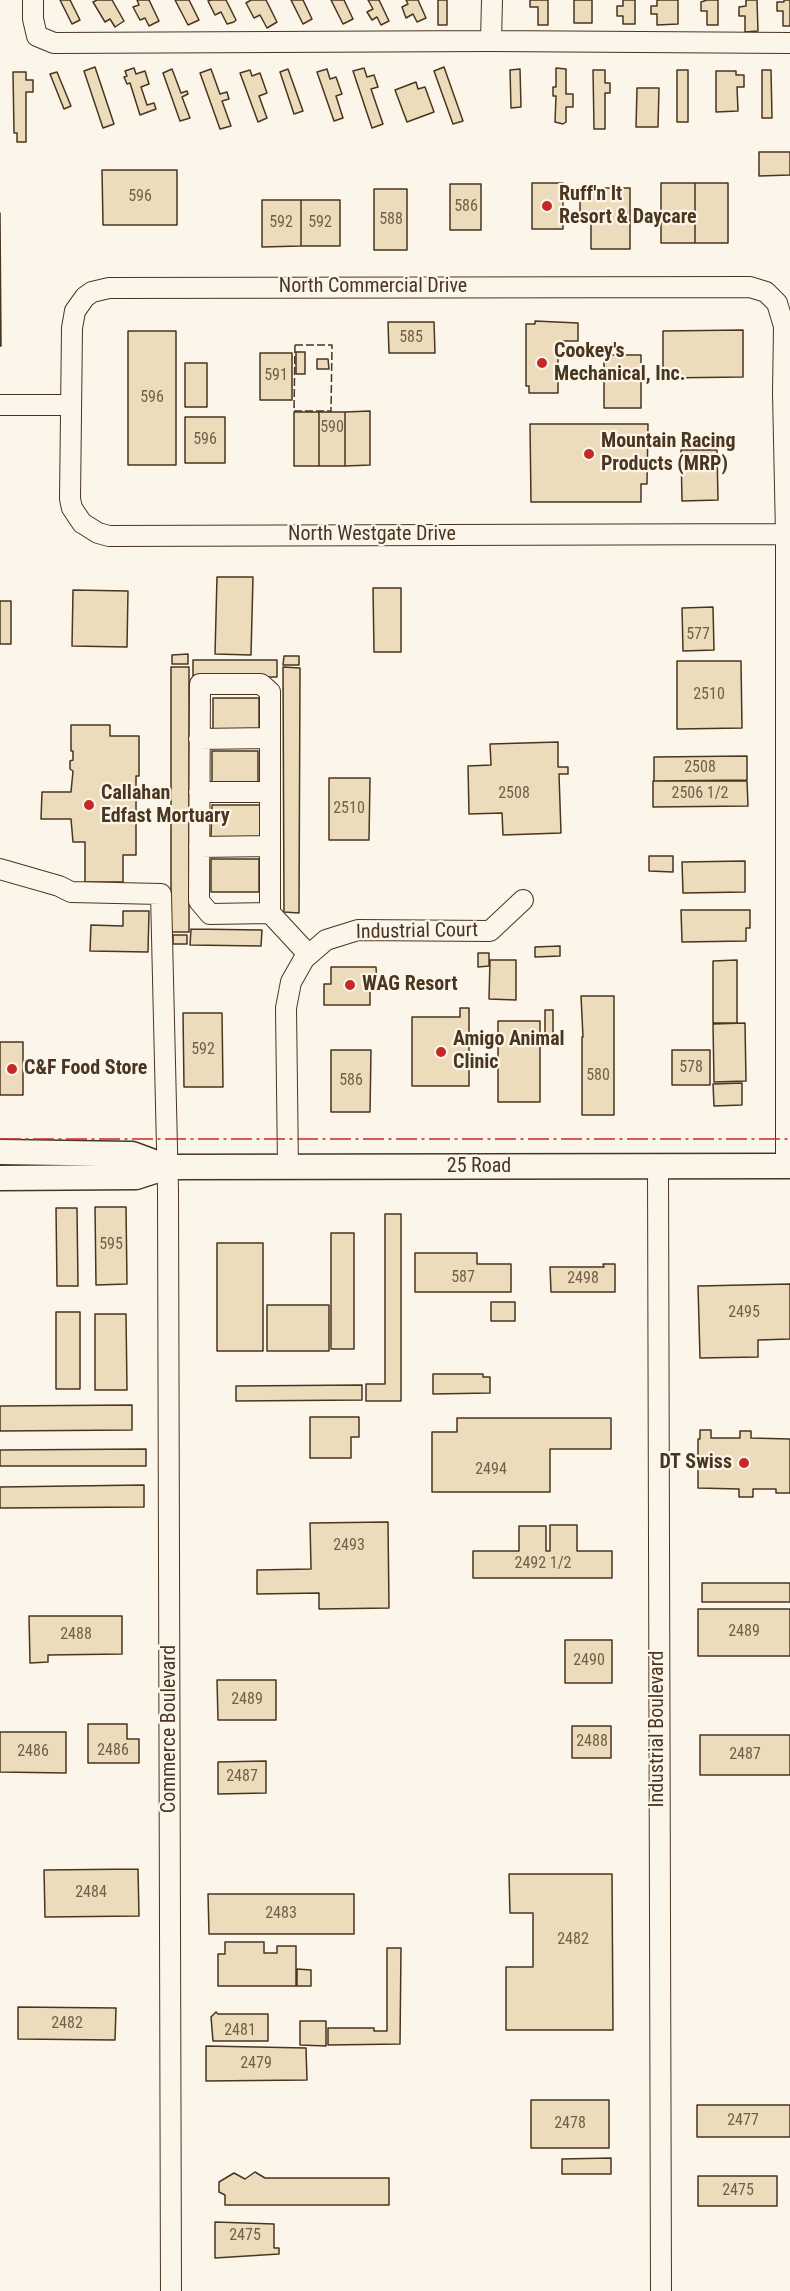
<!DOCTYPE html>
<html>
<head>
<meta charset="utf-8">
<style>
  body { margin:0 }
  canvas { display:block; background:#fbf6e9 }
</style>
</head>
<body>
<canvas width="790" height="2291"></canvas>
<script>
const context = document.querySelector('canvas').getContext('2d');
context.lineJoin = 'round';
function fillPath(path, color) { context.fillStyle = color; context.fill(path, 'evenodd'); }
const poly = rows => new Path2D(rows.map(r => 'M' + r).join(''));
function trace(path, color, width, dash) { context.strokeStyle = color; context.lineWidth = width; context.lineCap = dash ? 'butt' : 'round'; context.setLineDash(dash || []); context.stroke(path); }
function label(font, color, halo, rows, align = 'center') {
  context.font = font + ' "Roboto Condensed",sans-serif'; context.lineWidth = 4.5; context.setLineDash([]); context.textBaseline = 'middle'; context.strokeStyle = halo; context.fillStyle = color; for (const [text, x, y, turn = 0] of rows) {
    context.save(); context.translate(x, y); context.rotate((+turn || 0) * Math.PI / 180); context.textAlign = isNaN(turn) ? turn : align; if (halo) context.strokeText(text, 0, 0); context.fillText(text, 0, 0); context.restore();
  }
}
const building = poly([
  [60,0,70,0,80,20,72,24,60,0],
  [97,0,112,0,124,21,115,27,110,19,105,22,93,2,97,0],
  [137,0,149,0,159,21,149,26,145,18,140,20,133,7,139,5,137,0],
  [175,0,189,0,199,20,188,25,175,0],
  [211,0,226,0,236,20,234,22,227,24,221,12,215,15,208,1,211,0],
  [251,0,266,0,277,22,267,28,260,15,254,18,246,3,251,0],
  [291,0,303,0,312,19,303,24,291,0],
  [331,0,344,0,353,19,343,24,331,0],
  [368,0,379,0,389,21,381,25,377,17,372,20,367,12,373,9,368,0],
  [406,0,418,0,426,18,417,22,413,14,406,18,402,7,408,4,406,0],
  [438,0,447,0,447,25,438,25,438,0],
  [530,0,548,0,548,25,538,25,538,7,530,7,530,0],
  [574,0,592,0,592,23,574,23,574,0],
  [623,0,635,0,635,24,623,24,623,16,617,16,617,6,623,6,623,0],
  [657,0,678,0,678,24,657,25,657,14,651,14,651,6,657,6,657,0],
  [707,0,718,0,718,25,707,25,707,11,701,11,701,2,707,0],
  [746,0,757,0,758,31,745,32,745,16,739,16,739,7,746,6,746,0],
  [784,0,790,0,790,26,783,26,783,11,777,11,777,2,784,2,784,0],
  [95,67,114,124,103,128,84,71,95,67],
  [444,67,463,121,453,124,434,71,444,67],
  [134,68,136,74,145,71,149,84,141,87,147,105,154,103,156,109,140,115,130,83,127,84,124,77,127,76,125,71,134,68],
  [364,68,367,77,374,75,378,87,371,89,383,124,372,128,353,71,364,68],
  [556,68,566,69,566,94,573,94,573,107,566,107,566,122,563,124,555,122,556,96,553,96,553,87,556,87,556,68],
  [172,69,181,93,187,91,188,94,182,97,190,118,180,121,163,73,172,69],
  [211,69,220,94,227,92,229,99,222,101,231,126,220,129,200,73,211,69],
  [288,69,303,111,294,114,280,72,288,69],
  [327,69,330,79,336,77,342,94,336,96,343,118,334,121,317,72,327,69],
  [520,69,521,107,511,108,510,70,520,69],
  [250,70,252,76,260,73,267,93,259,96,267,118,258,122,240,73,250,70],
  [593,70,605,70,605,83,610,83,610,93,605,93,605,129,594,129,593,70],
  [677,70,688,70,688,122,677,122,677,70],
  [762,70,771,70,772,118,762,118,762,70],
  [716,71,736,71,736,75,744,75,744,87,737,87,738,111,716,112,716,71],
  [13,72,26,72,26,80,33,80,33,92,26,92,26,142,17,142,17,133,14,133,13,72],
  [57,72,71,106,64,109,50,74,57,72],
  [416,82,418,89,425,87,434,112,407,122,395,90,416,82],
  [637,88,659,88,658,127,636,127,637,88],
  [759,152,790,152,790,175,759,176,759,152],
  [102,170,177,170,177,225,103,225,102,170],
  [532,183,563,183,563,229,532,229,532,183],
  [661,183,695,183,695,243,661,243,661,183],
  [695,183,728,183,728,243,695,243,695,183],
  [450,184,481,184,481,230,450,230,450,184],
  [580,188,630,188,630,249,591,249,591,222,580,222,580,188],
  [374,189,407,189,407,250,374,250,374,189],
  [262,200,301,200,301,246,262,247,262,200],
  [301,200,340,200,340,246,301,246,301,200],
  [0,213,1,346,0,346,0,213],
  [535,321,578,323,578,341,558,341,558,393,529,393,529,386,526,386,526,324,535,324,535,321],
  [388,322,434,322,435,353,389,353,388,322],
  [743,330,743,377,663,378,663,331,743,330],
  [128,331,176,331,176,465,128,465,128,331],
  [296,352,305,352,305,374,296,374,296,352],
  [260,353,292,353,292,400,260,400,260,353],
  [604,355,641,355,641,408,604,408,604,355],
  [317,359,328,359,329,369,317,369,317,359],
  [185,363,207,363,207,407,185,407,185,363],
  [370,411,370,465,345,466,345,412,370,411],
  [294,412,319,412,319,466,294,466,294,412],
  [319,412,345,412,345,466,319,466,319,412],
  [185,417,225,417,225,463,185,463,185,417],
  [530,424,648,424,647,484,641,484,641,502,531,502,530,424],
  [681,450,717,450,718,500,682,501,681,450],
  [217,577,253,577,251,655,215,654,217,577],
  [373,588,401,588,401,652,374,652,373,588],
  [73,590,128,591,127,647,72,646,73,590],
  [0,601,11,601,11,644,0,644,0,601],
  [713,607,714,650,683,651,682,608,713,607],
  [188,654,188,664,172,664,172,655,188,654],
  [284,656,299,656,299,665,283,665,284,656],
  [193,660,277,660,277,677,193,677,193,660],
  [677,661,741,661,742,728,677,729,677,661],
  [171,667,189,667,189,932,171,932,171,667],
  [283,667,300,668,299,913,284,912,283,667],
  [213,698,259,698,259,730,213,730,213,698],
  [71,725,110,725,110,736,139,736,139,776,136,776,136,855,123,855,123,882,85,882,85,842,73,842,71,819,41,819,42,792,71,792,73,771,70,769,70,761,73,760,73,751,71,751,71,725],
  [558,742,558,767,568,767,568,774,559,774,561,833,503,835,502,813,469,814,468,766,491,765,490,744,558,742],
  [212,751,258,751,258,784,212,785,212,751],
  [747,756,747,780,654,781,654,757,747,756],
  [329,778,370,778,369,840,329,840,329,778],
  [653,781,747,781,748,806,653,807,653,781],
  [212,805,260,805,260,838,211,838,212,805],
  [649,856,673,856,673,872,649,871,649,856],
  [211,859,259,859,259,892,211,892,211,859],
  [745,861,745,892,683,893,682,862,745,861],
  [681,910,750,910,750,928,746,928,746,941,682,942,681,910],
  [123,911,149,911,148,952,90,951,91,925,123,926,123,911],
  [191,929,262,930,261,946,190,945,191,929],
  [173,935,187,935,187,944,173,944,173,935],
  [560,946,560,956,535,957,535,947,560,946],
  [478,953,489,953,489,966,478,967,478,953],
  [490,960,516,960,516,1000,489,999,490,960],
  [737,960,737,1023,713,1023,713,961,737,960],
  [331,967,376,967,377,986,370,986,370,1005,324,1005,324,984,331,984,331,967],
  [581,996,614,996,614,1115,582,1115,582,1037,583,1037,581,996],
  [460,1008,469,1008,469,1086,412,1086,412,1017,460,1017,460,1008],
  [545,1010,553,1010,553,1040,545,1040,545,1010],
  [183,1013,222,1013,223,1087,184,1087,183,1013],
  [498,1021,540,1021,540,1102,498,1102,498,1021],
  [745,1023,746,1081,714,1082,713,1024,745,1023],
  [0,1042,23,1042,23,1095,0,1095,0,1042],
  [331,1050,371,1050,370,1112,331,1112,331,1050],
  [672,1050,710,1050,710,1085,672,1085,672,1050],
  [742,1083,742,1105,714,1106,713,1084,742,1083],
  [95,1207,126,1207,127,1284,96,1285,95,1207],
  [56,1208,77,1208,78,1286,57,1286,56,1208],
  [385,1214,401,1214,401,1401,366,1401,366,1384,385,1384,385,1214],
  [331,1233,354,1233,354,1349,331,1349,331,1233],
  [217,1243,263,1243,263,1351,217,1351,217,1243],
  [415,1253,477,1253,477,1264,511,1264,511,1292,415,1292,415,1253],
  [603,1264,615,1264,615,1292,551,1292,550,1267,604,1267,603,1264],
  [790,1284,790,1339,758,1340,758,1357,700,1358,698,1286,790,1284],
  [491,1302,515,1302,515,1321,491,1321,491,1302],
  [267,1305,329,1305,329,1351,267,1351,267,1305],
  [56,1312,80,1312,80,1389,56,1389,56,1312],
  [95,1314,126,1314,127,1390,95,1390,95,1314],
  [433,1374,483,1374,483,1377,490,1377,490,1393,433,1394,433,1374],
  [362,1385,362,1400,236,1401,236,1386,362,1385],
  [132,1405,132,1430,0,1431,0,1406,132,1405],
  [310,1417,359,1417,359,1437,351,1437,351,1458,310,1458,310,1417],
  [457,1418,611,1418,611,1449,550,1449,550,1492,432,1492,432,1432,457,1432,457,1418],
  [700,1430,711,1430,711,1438,740,1438,740,1431,751,1431,751,1438,790,1439,790,1493,776,1493,776,1489,753,1489,753,1497,739,1497,739,1489,698,1488,698,1439,700,1439,700,1430],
  [146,1449,146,1466,0,1466,0,1450,146,1449],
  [144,1485,144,1507,0,1508,0,1487,144,1485],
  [388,1522,389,1608,319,1609,319,1593,257,1594,257,1570,311,1569,310,1523,388,1522],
  [550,1525,577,1525,577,1551,612,1551,612,1578,473,1578,473,1551,519,1551,519,1526,546,1526,546,1551,550,1551,550,1525],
  [702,1583,790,1583,790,1602,702,1602,702,1583],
  [698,1609,790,1609,790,1656,698,1656,698,1609],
  [29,1616,122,1616,122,1654,48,1655,48,1662,30,1663,29,1616],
  [565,1640,612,1640,612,1683,565,1683,565,1640],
  [217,1680,276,1680,276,1720,218,1720,217,1680],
  [88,1724,127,1724,127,1739,139,1739,139,1763,88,1763,88,1724],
  [572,1726,611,1726,611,1758,572,1758,572,1726],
  [0,1732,66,1732,66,1773,0,1772,0,1732],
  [700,1735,790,1735,790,1775,700,1775,700,1735],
  [266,1761,266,1793,218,1794,218,1762,266,1761],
  [138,1869,139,1916,45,1917,44,1870,138,1869],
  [509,1874,612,1874,613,2030,506,2030,506,1967,533,1967,533,1913,510,1913,509,1874],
  [208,1894,354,1894,354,1934,209,1934,208,1894],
  [225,1942,264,1942,264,1953,277,1953,277,1946,296,1946,296,1986,218,1986,218,1954,225,1954,225,1942],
  [387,1948,401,1948,400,2044,328,2045,328,2028,374,2028,374,2031,387,2031,387,1948],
  [297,1969,311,1970,311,1986,297,1986,297,1969],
  [18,2007,116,2008,115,2040,18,2039,18,2007],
  [216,2012,218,2014,268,2014,268,2041,213,2041,211,2017,216,2012],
  [300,2021,326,2021,326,2046,300,2045,300,2021],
  [206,2046,306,2048,307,2080,206,2081,206,2046],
  [531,2100,609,2100,609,2148,531,2148,531,2100],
  [697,2105,790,2105,790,2137,697,2137,697,2105],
  [611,2158,611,2174,562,2174,562,2159,611,2158],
  [255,2172,265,2178,389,2178,389,2205,225,2205,225,2195,219,2192,219,2182,234,2173,245,2179,255,2172],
  [698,2176,777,2176,777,2206,698,2206,698,2176],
  [215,2222,274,2224,274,2248,279,2248,279,2254,215,2258,215,2222]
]);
fillPath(building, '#ecdcbc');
trace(building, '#4a3520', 1.5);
const minor = poly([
  [33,0,33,19,37,36,54,43,491,41,790,43],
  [491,41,492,0],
  [0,405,71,405],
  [786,534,109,536,98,533,82,523,72,508,70,499,72,328,75,311,85,297,92,292,109,288,750,287,766,292,777,303,784,326,783,393,786,534,786,1166],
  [199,739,270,738],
  [199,792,270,792],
  [199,847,270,846],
  [0,869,59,886,71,892,161,894,168,1190,171,2291],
  [270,913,270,692,261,684,200,684,199,901,210,914,270,913,308,954],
  [288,1167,286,1008,291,982,304,959,326,940,358,930,490,931,523,900],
  [658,1167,661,2291]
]);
const major = poly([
  [0,1152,132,1154,167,1167],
  [0,1178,136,1177,167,1167,790,1166]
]);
trace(minor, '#4a3520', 22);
trace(major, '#4a3520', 27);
trace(minor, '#fbf6e9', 20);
trace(major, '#fbf6e9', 24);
trace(poly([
  [295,345,332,345,331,411,294,411,295,345]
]), '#4a3520', 1.5, [8, 3]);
trace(poly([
  [0,1139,790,1139]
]), '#c62828', 1.5, [21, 4.5, 3, 4.5]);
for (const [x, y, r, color] of [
  [547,206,6,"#c62828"],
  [542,363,6,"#c62828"],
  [589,454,6,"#c62828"],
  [89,805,6,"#c62828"],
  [350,985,6,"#c62828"],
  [441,1052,6,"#c62828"],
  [12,1069,6,"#c62828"],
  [744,1463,6,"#c62828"]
]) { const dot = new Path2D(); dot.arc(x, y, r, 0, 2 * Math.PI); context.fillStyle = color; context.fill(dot); trace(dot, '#fbf6e9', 2); }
label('16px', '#725f47', null, [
  ["596",140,197],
  ["586",466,207],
  ["588",391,220],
  ["592",281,223],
  ["592",320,223],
  ["585",411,338],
  ["591",276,376],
  ["596",152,398],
  ["590",332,428],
  ["596",205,440],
  ["577",698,635],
  ["2510",709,695],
  ["2508",700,768],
  ["2508",514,794],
  ["2506 1/2",700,794],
  ["2510",349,809],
  ["592",203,1050],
  ["578",691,1068],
  ["580",598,1076],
  ["586",351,1081],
  ["595",111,1245],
  ["587",463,1278],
  ["2498",583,1279],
  ["2495",744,1313],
  ["2494",491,1470],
  ["2493",349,1546],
  ["2492 1/2",543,1564],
  ["2489",744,1632],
  ["2488",76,1635],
  ["2490",589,1661],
  ["2489",247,1700],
  ["2488",592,1742],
  ["2486",113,1751],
  ["2486",33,1752],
  ["2487",745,1755],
  ["2487",242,1777],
  ["2484",91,1893],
  ["2483",281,1914],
  ["2482",573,1940],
  ["2482",67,2024],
  ["2481",240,2031],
  ["2479",256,2064],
  ["2477",743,2121],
  ["2478",570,2124],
  ["2475",738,2191],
  ["2475",245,2236]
]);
label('bold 20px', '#4a3520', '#fbf6e9', [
  ["Ruff'n It",559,195],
  ["Resort & Daycare",559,218],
  ["Cookey's",554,352],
  ["Mechanical, Inc.",554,375],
  ["Mountain Racing",601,442],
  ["Products (MRP)",601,465],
  ["Callahan",101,794],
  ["Edfast Mortuary",101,817],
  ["WAG Resort",362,985],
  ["Amigo Animal",453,1040],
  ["Clinic",453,1063],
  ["C&F Food Store",24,1069],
  ["DT Swiss",732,1463,"right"]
], 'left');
label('20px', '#4a3520', '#fbf6e9', [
  ["North Commercial Drive",373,287],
  ["North Westgate Drive",372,535],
  ["Industrial Court",417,932,-1],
  ["25 Road",479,1167],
  ["Commerce Boulevard",170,1729,-90],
  ["Industrial Boulevard",658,1729,-90]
]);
</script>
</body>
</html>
